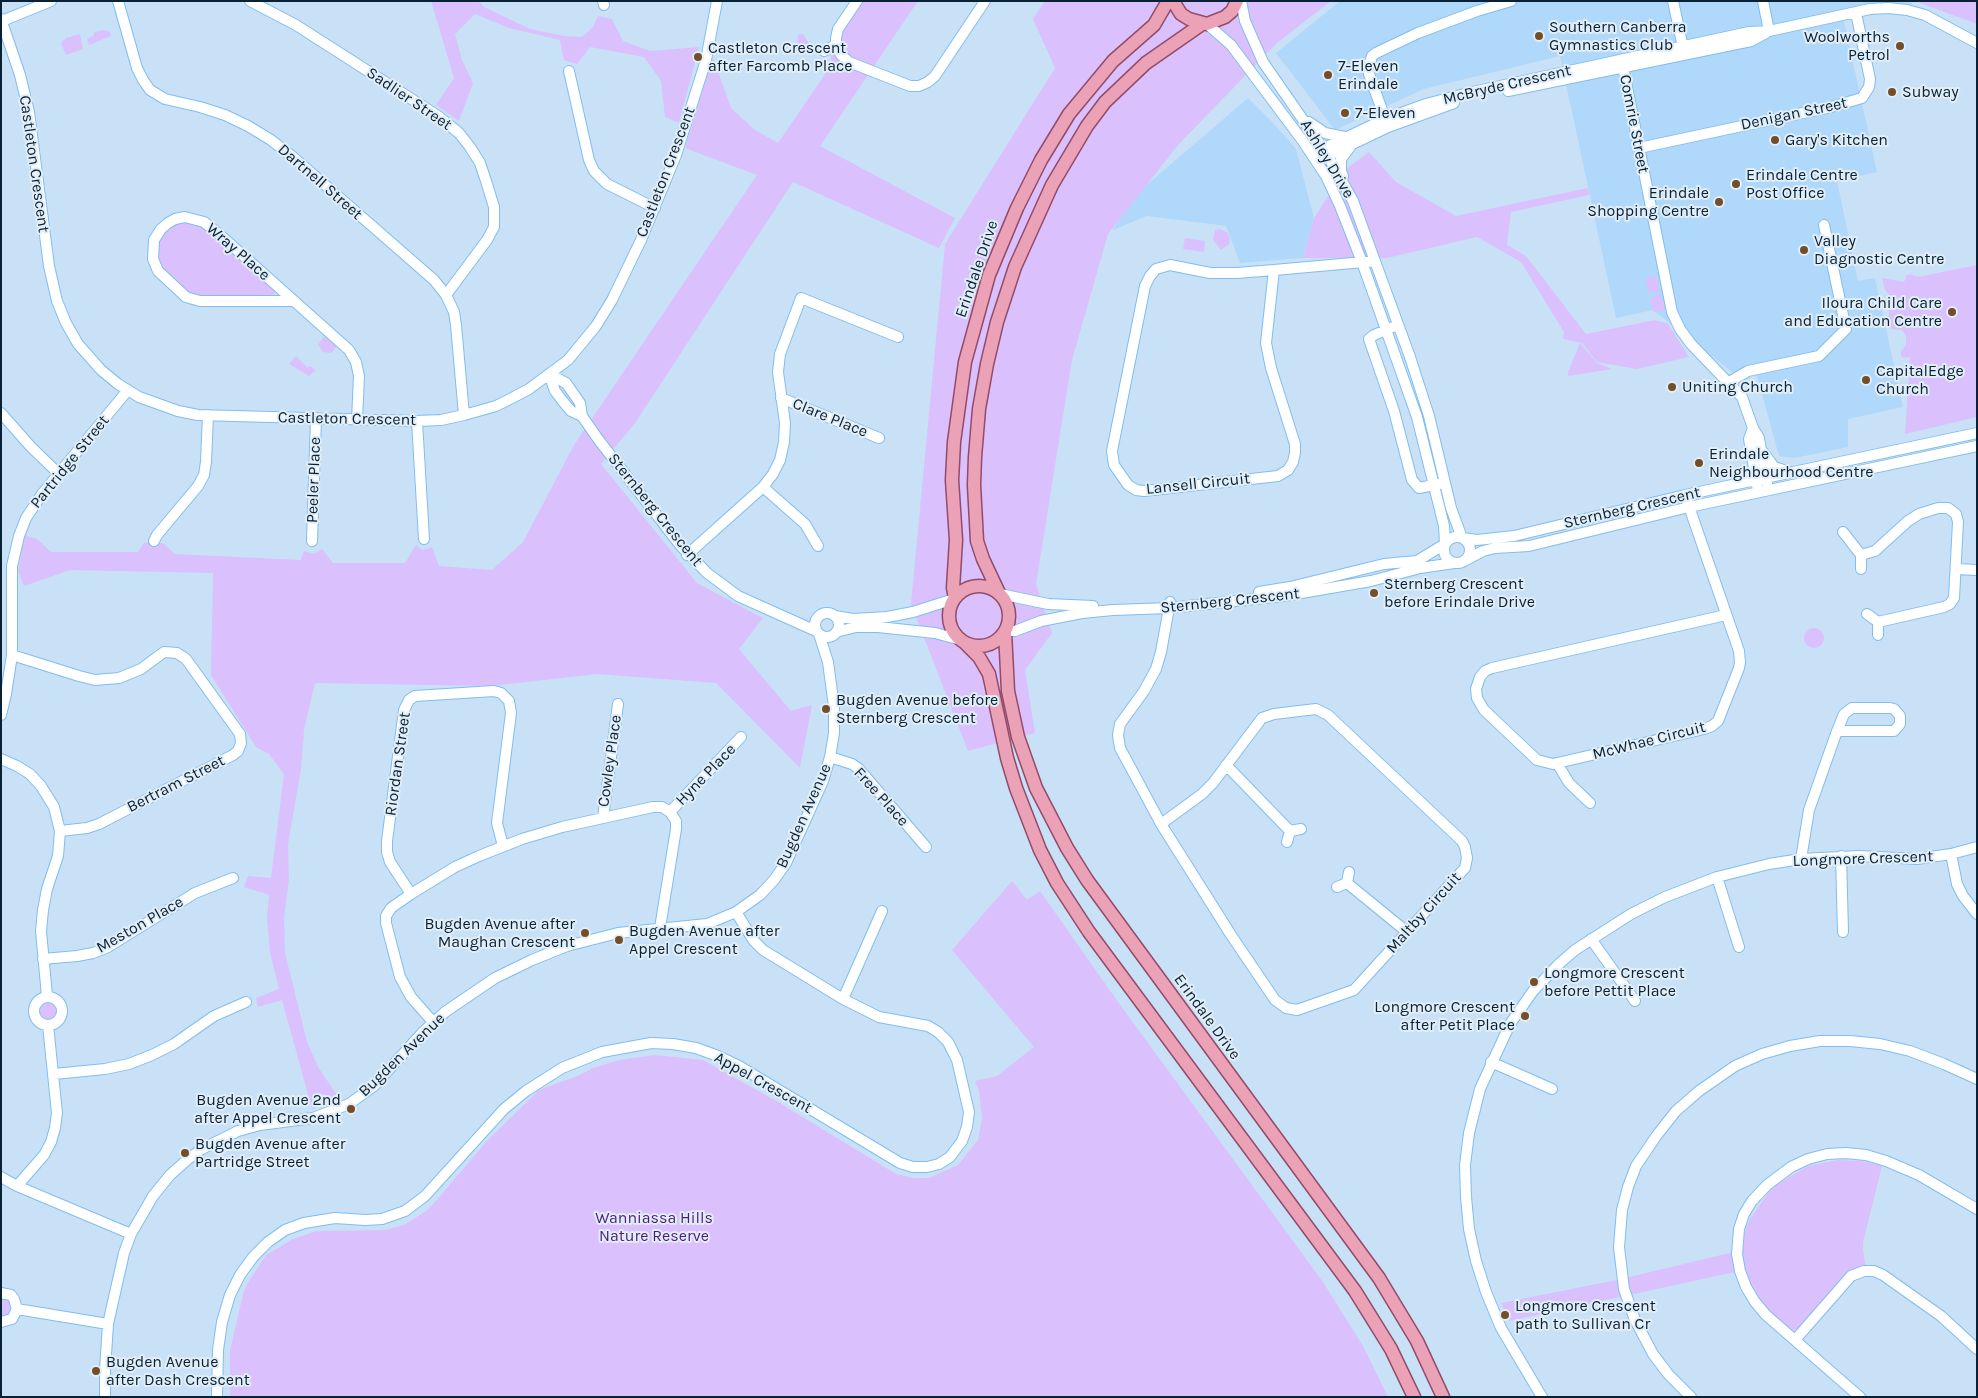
<!DOCTYPE html>
<html>
<head>
<meta charset="utf-8">
<style>
  body { margin:0 }
  #map { position:relative; width:1978px; height:1398px; overflow:hidden; background:#c9e1f6; font-family:Karla,sans-serif }
  canvas { display:block }
  .frame { position:absolute; inset:0; border:2px solid #082134; pointer-events:none }
</style>
</head>
<body>
<div id="map">
<canvas width="1978" height="1398"></canvas>
<div class="frame"></div>
</div>
<script>
const context = document.querySelector('canvas').getContext('2d');
context.lineJoin = 'round';
function fillPath(path, color) { context.fillStyle = color; context.fill(path, 'evenodd'); }
const poly = rows => new Path2D(rows.map(r => 'M' + r).join(''));
function trace(path, color, width, dash) { context.strokeStyle = color; context.lineWidth = width; context.lineCap = dash ? 'butt' : 'round'; context.setLineDash(dash || []); context.stroke(path); }
function label(font, color, halo, rows, align = 'center') {
  context.font = font + ' Karla,sans-serif'; context.lineWidth = 4; context.setLineDash([]); context.textBaseline = 'middle'; context.strokeStyle = halo; context.fillStyle = color; for (const [text, x, y, turn = 0] of rows) {
    context.save(); context.translate(x, y); context.rotate((+turn || 0) * Math.PI / 180); context.textAlign = isNaN(turn) ? turn : align; if (halo) context.strokeText(text, 0, 0); context.fillText(text, 0, 0); context.restore();
  }
}
fillPath(poly([
  [1340,1,1911,1,1912,6,1844,21,1877,172,1837,181,1858,281,1875,278,1903,407,1848,419,1848,447,1795,458,1779,456,1757,376,1732,372,1653,310,1616,318,1560,56,1424,89,1335,130,1276,53],
  [1248,98,1273,123,1296,149,1314,218,1303,258,1240,263,1226,226,1147,216,1113,230,1126,208,1143,188]
]), '#b0d8fa');
fillPath(poly([
  [431,1,479,1,484,7,530,29,564,36,582,37,593,27,598,16,612,19,623,41,650,51,699,47,679,123,665,117,661,81,644,57,590,47,577,64,564,60,560,40,509,28,475,14,455,34,462,60,473,83,459,121,436,105,454,78],
  [860,1,918,1,820,146,955,218,939,248,793,182,635,423,601,464,697,583,763,618,739,649,791,711,812,705,800,768,716,683,597,674,491,686,315,683,304,730,301,769,288,844,289,879,284,918,285,953,307,1042,318,1067,339,1098,312,1109,282,1000,258,1007,256,998,279,989,270,953,267,917,269,895,244,887,248,876,271,878,284,774,269,754,256,747,211,675,213,573,70,570,24,586,18,571,24,535,37,539,51,552,138,552,144,543,154,541,164,544,175,554,301,560,304,551,314,554,322,549,333,563,405,563,416,545,422,550,432,547,439,566,492,570,523,542,574,445,757,175,685,148,713,57,731,108,755,130,778,143,830,67,832,46],
  [1045,1,1331,1,1277,43,1178,145,1108,234,1072,360,1036,584,1052,633,1025,670,1035,733,968,751,911,604,945,244,1055,68,1033,19],
  [1919,1,1977,1,1977,24,1920,3],
  [103,30,110,32,111,36,89,45,87,39,93,36,95,32],
  [80,34,83,49,66,55,61,43,66,38],
  [803,34,808,42,809,46,802,48,797,45,798,35],
  [1369,152,1396,182,1456,216,1588,188,1589,195,1511,212,1507,245,1526,256,1586,334,1655,320,1668,324,1689,357,1637,369,1597,362,1582,343,1563,339,1564,332,1521,262,1477,237,1387,258,1303,258,1314,218,1345,170],
  [181,221,201,224,275,289,274,297,196,298,174,283,157,261,156,245,165,229],
  [1220,229,1227,232,1230,238,1229,244,1221,250,1213,240,1215,230],
  [1185,238,1205,241,1204,252,1183,249],
  [1977,265,1977,417,1905,434,1910,357,1903,358,1901,356,1901,351,1906,345,1906,336,1902,330,1891,329,1889,327,1889,311,1892,302,1891,297,1885,290,1882,278,1904,282,1907,275,1911,274,1918,277],
  [1650,276,1657,277,1660,291,1649,293,1646,280],
  [1659,294,1661,294,1665,310,1653,312,1650,298,1655,297],
  [324,336,337,346,331,353,323,352,318,345],
  [1580,343,1597,363,1612,369,1568,376,1568,372],
  [296,356,308,368,310,366,316,370,309,376,289,364],
  '1804 638a10 10 0 1 1 20 0a10 10 0 1 1-20 0Z',
  [1012,881,1027,900,1040,891,1118,1002,1323,1282,1363,1346,1388,1397,230,1397,230,1351,243,1294,247,1284,266,1255,293,1239,316,1231,386,1230,404,1225,426,1211,435,1202,487,1141,539,1090,580,1075,593,1068,619,1060,655,1055,703,1060,778,1102,896,1174,914,1178,929,1178,958,1165,978,1140,982,1119,979,1091,975,1081,997,1076,1034,1047,952,950],
  '38 1011a11 11 0 1 1 22 0a11 11 0 1 1-22 0Z',
  [1838,1160,1862,1161,1882,1166,1863,1242,1863,1251,1866,1268,1798,1329,1791,1330,1785,1327,1757,1299,1743,1268,1735,1272,1509,1321,1501,1303,1617,1280,1742,1250,1746,1228,1750,1219,1768,1193,1776,1185,1808,1166],
  [1,1296,5,1297,13,1304,11,1314,1,1318]
]), '#dac0fc');
const minor = poly([
  [118,1,137,68,143,80,150,90,165,99,200,107,225,115,248,126,271,140,293,157,434,280,446,295,454,312,456,325,464,415],
  [250,1,296,25,438,116,459,133,470,147,480,163,486,181,494,207,494,227,487,240,446,295],
  [603,1,604,5],
  [857,1,838,29,836,38,836,45,841,55,849,62,910,86,919,86,928,82,935,76,985,1],
  [1241,1,1245,21,1263,62,1328,156,1353,201,1410,357,1429,416,1451,508,1462,538],
  [1673,1,1684,52],
  [1763,1,1769,31],
  [1,19,20,75,29,112,49,266,57,301,66,323,78,344,101,370,118,384,139,397,178,411,198,415,417,421,441,420,464,415,496,406,512,398,529,389,568,360,596,326,612,300,641,240,676,155,706,60,717,1],
  [2,21,51,1],
  [1207,24,1231,45,1302,140,1326,176,1340,206,1362,262,1417,417,1444,526,1445,544],
  [824,51,836,45],
  [1622,62,1672,312,1680,329,1691,344,1742,397,1753,428,1759,438,1767,484],
  [569,71,589,160,594,171,607,184,655,208],
  [1508,91,1751,41,1766,33],
  [1309,122,1325,133,1345,137],
  [1387,124,1369,74,1368,68,1372,56,1376,53,1418,33,1477,11,1511,1],
  [1639,148,1831,107,1862,98,1869,87,1870,79,1856,13],
  [1312,154,1385,119,1426,104,1468,93,1749,32,1769,31,1870,9,1888,8,1907,10,1925,15,1977,43],
  [1323,158,1388,127,1454,103],
  [1343,176,1341,171,1341,159,1350,147],
  [1274,270,1237,273,1210,273,1170,265,1156,269,1150,276,1145,286,1112,451,1114,465,1128,485,1136,490,1144,491,1278,476,1288,470,1293,462,1295,453,1295,444,1271,368,1266,343,1274,270,1375,261],
  [294,301,200,301,186,297,158,271,153,259,154,240,161,229,168,223,175,219,185,217,204,222,219,234,349,350,356,362,359,376,357,420],
  [1393,327,1374,335,1369,339,1394,411,1412,480,1419,488,1439,484],
  [549,374,566,383,580,403,582,416,598,439,680,545,707,573,738,596,816,631],
  [549,374,555,391,565,404,571,411,582,416],
  [1729,382,1748,371,1819,356,1846,329,1824,225],
  [781,398,879,438],
  [1,413,31,447,59,474],
  [417,421,424,539],
  [1753,428,1749,439,1757,486],
  [1763,452,1774,467,1790,472],
  [763,487,805,524,818,546],
  [1685,495,1739,651,1740,662,1739,668,1718,721,1712,726,1704,729,1553,764,1537,760,1484,710,1477,698,1476,689,1480,677,1485,671,1492,668,1726,615],
  [1843,532,1861,555],
  '1444 550a13 13 0 1 1 26 0a13 13 0 1 1-26 0Z',
  [1463,538,1477,540,1514,536,1685,495,1977,433],
  [154,541,157,535,198,486,204,475,206,462,208,415],
  [312,541,316,418],
  [687,555,763,487,773,474,780,460,784,442,785,423,778,372,780,354,801,298,898,337],
  [1466,560,1483,551,1495,548,1529,546,1689,507,1977,446],
  [1861,569,1861,555,1875,551,1908,521,1919,514,1938,508,1948,508,1956,514,1958,522,1954,598,1950,604,1944,607,1878,622,1867,614],
  [1956,569,1977,570],
  [1259,592,1290,587,1384,564,1417,561,1445,544],
  [1000,594,1048,604,1093,606],
  '815 625a12 12 0 1 1 24 0a12 12 0 1 1-24 0Z',
  [835,616,853,619,887,617,913,612,954,599],
  [1006,631,1015,631,1041,621,1082,613,1113,610,1169,608,1284,596,1371,581,1420,568,1454,563],
  [836,632,856,627,878,627,935,633,961,640],
  [1878,635,1878,622],
  [12,655,79,676,95,680,119,678,141,669,164,652,177,653,186,659,240,734,241,743,238,751,233,755,99,824,87,828,60,831],
  [1,715,6,694,12,655,12,566,19,536,26,518,42,494,128,390],
  [830,757,852,764,859,769,926,847],
  [1,759,17,766,30,774,41,786,54,807,60,831,58,856,47,889,43,910,41,931,47,996],
  [1557,763,1569,783,1590,803],
  [1226,765,1290,831,1301,829],
  [670,812,741,737],
  [603,818,618,704],
  [1161,824,1231,935,1275,1000,1286,1008,1297,1010,1354,990,1465,868,1467,858,1465,847,1462,841,1328,715,1316,709,1274,714,1262,718,1213,783,1202,794,1161,824,1120,748,1118,735,1120,724,1144,691,1156,669,1161,652,1170,602],
  [1287,842,1290,831],
  [1951,854,1957,884,1963,896,1977,914],
  [1841,856,1843,932],
  [1801,859,1809,810,1837,731,1844,714,1852,708,1890,708,1894,709,1900,716,1900,724,1894,731,1837,731],
  [1717,877,1739,947],
  [1347,883,1349,872],
  [1337,887,1347,883,1407,932],
  [411,894,390,862,387,852,387,841,404,710,409,700,415,696,494,691,501,693,509,701,511,713,497,823,503,846],
  [1591,939,1635,1001],
  [43,959,77,956,93,953,108,947,195,893,233,878],
  '34 1011a14 14 0 1 1 28 0a14 14 0 1 1-28 0Z',
  [843,999,882,911],
  [433,1022,411,997,400,977,386,923,386,916,391,908,411,894,455,867,479,856,522,839,562,827,653,807,662,807,670,812,676,821,676,829,660,928],
  [1491,1062,1552,1089],
  [54,1074,105,1069,129,1064,152,1055,174,1044,214,1016,246,1002],
  [1,1177,17,1186,131,1234],
  [17,1186,44,1155,51,1142,55,1128,57,1113,48,1025],
  [1,1293,11,1295,14,1299,17,1309,12,1319,1,1322],
  [17,1309,108,1324],
  [1795,1340,1851,1276,1864,1271,1874,1271,1883,1275,1941,1316,1977,1349],
  [105,1397,105,1370,108,1324,124,1253,131,1234,153,1196,170,1175,188,1159,202,1149,238,1131,260,1125,313,1118,349,1104,374,1086,422,1033,445,1012,495,978,532,960,567,946,618,933,707,924,736,912,760,895,774,880,786,863,823,781,830,757,834,733,834,707,828,662,819,634],
  [217,1397,218,1350,222,1322,230,1295,240,1275,253,1257,268,1242,285,1230,304,1223,335,1218,365,1220,382,1219,405,1211,425,1196,504,1109,526,1091,562,1068,602,1052,651,1043,673,1044,696,1048,718,1056,739,1066,900,1163,913,1167,927,1167,939,1164,950,1157,962,1141,967,1127,969,1112,957,1060,948,1042,938,1032,928,1026,879,1017,843,999,763,950,754,941,736,912],
  [1542,1397,1501,1328,1486,1292,1476,1261,1469,1229,1466,1197,1465,1165,1469,1133,1480,1089,1510,1024,1533,991,1560,963,1575,950,1631,914,1665,897,1717,877,1769,864,1801,859,1859,856,1917,859,1951,854,1977,847],
  [1691,1397,1668,1374,1653,1354,1635,1320,1624,1289,1619,1247,1622,1210,1628,1187,1636,1166,1657,1135,1676,1111,1699,1091,1735,1066,1762,1054,1790,1046,1820,1041,1850,1041,1880,1044,1910,1051,1944,1064,1977,1079],
  [1860,1397,1766,1315,1755,1302,1746,1287,1740,1271,1737,1254,1739,1229,1744,1214,1752,1201,1767,1185,1791,1167,1808,1159,1827,1154,1846,1153,1866,1155,1886,1161,1919,1175,1977,1209]
]);
const major = poly([
  [1173,1,1181,14,1189,19,1207,24,1225,17,1232,11,1237,1],
  '949 616a30 30 0 1 1 60 0a30 30 0 1 1-60 0Z',
  [999,593,983,559,977,541,974,485,975,457,979,409,987,364,997,322,1015,267,1052,185,1087,126,1105,102,1146,63,1202,24],
  [955,598,953,588,956,540,952,480,954,442,965,362,989,275,1017,208,1041,160,1069,114,1113,61,1154,25,1168,1],
  [1005,632,1008,691,1018,737,1036,788,1067,848,1087,880,1379,1278,1417,1341,1443,1397],
  [964,642,979,657,989,674,1007,758,1016,788,1040,850,1057,883,1089,932,1355,1291,1391,1349,1414,1397]
]);
trace(minor, '#81bdef', 12);
trace(major, '#924c69', 15);
trace(minor, '#fff', 10);
trace(major, '#eba1b6', 12);
for (const [x, y, r, color] of [
  [1539,36,5,"#734e29"],
  [1900,46,5,"#734e29"],
  [698,57,5,"#734e29"],
  [1328,75,5,"#734e29"],
  [1892,92,5,"#734e29"],
  [1345,113,5,"#734e29"],
  [1775,140,5,"#734e29"],
  [1736,184,5,"#734e29"],
  [1719,202,5,"#734e29"],
  [1804,250,5,"#734e29"],
  [1952,312,5,"#734e29"],
  [1866,380,5,"#734e29"],
  [1672,387,5,"#734e29"],
  [1699,463,5,"#734e29"],
  [1374,593,5,"#734e29"],
  [826,709,5,"#734e29"],
  [585,933,5,"#734e29"],
  [619,940,5,"#734e29"],
  [1534,982,5,"#734e29"],
  [1525,1016,5,"#734e29"],
  [351,1109,5,"#734e29"],
  [185,1153,5,"#734e29"],
  [1505,1315,5,"#734e29"],
  [96,1371,5,"#734e29"]
]) { const dot = new Path2D(); dot.arc(x, y, r, 0, 2 * Math.PI); context.fillStyle = color; context.fill(dot); trace(dot, '#e1edf7', 2); }
label('16px', '#082134', '#e1edf7', [
  ["Southern Canberra",1549,27],
  ["Gymnastics Club",1549,45],
  ["Woolworths",1890,37,"right"],
  ["Petrol",1890,55,"right"],
  ["Castleton Crescent",708,48],
  ["after Farcomb Place",708,66],
  ["7-Eleven",1338,66],
  ["Erindale",1338,84],
  ["Subway",1902,92],
  ["7-Eleven",1355,113],
  ["Gary's Kitchen",1785,140],
  ["Erindale Centre",1746,175],
  ["Post Office",1746,193],
  ["Erindale",1709,193,"right"],
  ["Shopping Centre",1709,211,"right"],
  ["Valley",1814,241],
  ["Diagnostic Centre",1814,259],
  ["Iloura Child Care",1942,303,"right"],
  ["and Education Centre",1942,321,"right"],
  ["CapitalEdge",1876,371],
  ["Church",1876,389],
  ["Uniting Church",1682,387],
  ["Erindale",1709,454],
  ["Neighbourhood Centre",1709,472],
  ["Sternberg Crescent",1384,584],
  ["before Erindale Drive",1384,602],
  ["Bugden Avenue before",836,700],
  ["Sternberg Crescent",836,718],
  ["Bugden Avenue after",575,924,"right"],
  ["Maughan Crescent",575,942,"right"],
  ["Bugden Avenue after",629,931],
  ["Appel Crescent",629,949],
  ["Longmore Crescent",1544,973],
  ["before Pettit Place",1544,991],
  ["Longmore Crescent",1515,1007,"right"],
  ["after Petit Place",1515,1025,"right"],
  ["Bugden Avenue 2nd",341,1100,"right"],
  ["after Appel Crescent",341,1118,"right"],
  ["Bugden Avenue after",195,1144],
  ["Partridge Street",195,1162],
  ["Longmore Crescent",1515,1306],
  ["path to Sullivan Cr",1515,1324],
  ["Bugden Avenue",106,1362],
  ["after Dash Crescent",106,1380]
], 'left');
label('16px', '#082134', '#e1edf7', [
  ["McBryde Crescent",1507,85,-13],
  ["Sadlier Street",409,99,34],
  ["Denigan Street",1794,114,-12],
  ["Comrie Street",1634,124,79],
  ["Ashley Drive",1327,159,59],
  ["Castleton Crescent",34,164,82],
  ["Castleton Crescent",666,172,-69],
  ["Dartnell Street",320,182,41],
  ["Wray Place",238,252,41],
  ["Erindale Drive",977,269,-71],
  ["Clare Place",830,418,22],
  ["Castleton Crescent",347,419,1],
  ["Partridge Street",70,462,-51],
  ["Peeler Place",314,480,-88],
  ["Lansell Circuit",1198,484,-6],
  ["Sternberg Crescent",1632,508,-13],
  ["Sternberg Crescent",655,510,51],
  ["Sternberg Crescent",1230,601,-6],
  ["McWhae Circuit",1649,741,-14],
  ["Cowley Place",610,761,-82],
  ["Riordan Street",398,764,-82],
  ["Hyne Place",706,775,-46],
  ["Bertram Street",176,784,-27],
  ["Free Place",881,797,48],
  ["Bugden Avenue",804,816,-66],
  ["Longmore Crescent",1863,859,-2],
  ["Maltby Circuit",1424,913,-48],
  ["Meston Place",140,925,-30],
  ["Erindale Drive",1207,1017,54],
  ["Bugden Avenue",402,1055,-44],
  ["Appel Crescent",763,1083,29]
]);
label('16px', '#511b7e', '#e1edf7', [
  ["Wanniassa Hills",654,1218],
  ["Nature Reserve",654,1236]
]);
</script>
</body>
</html>
